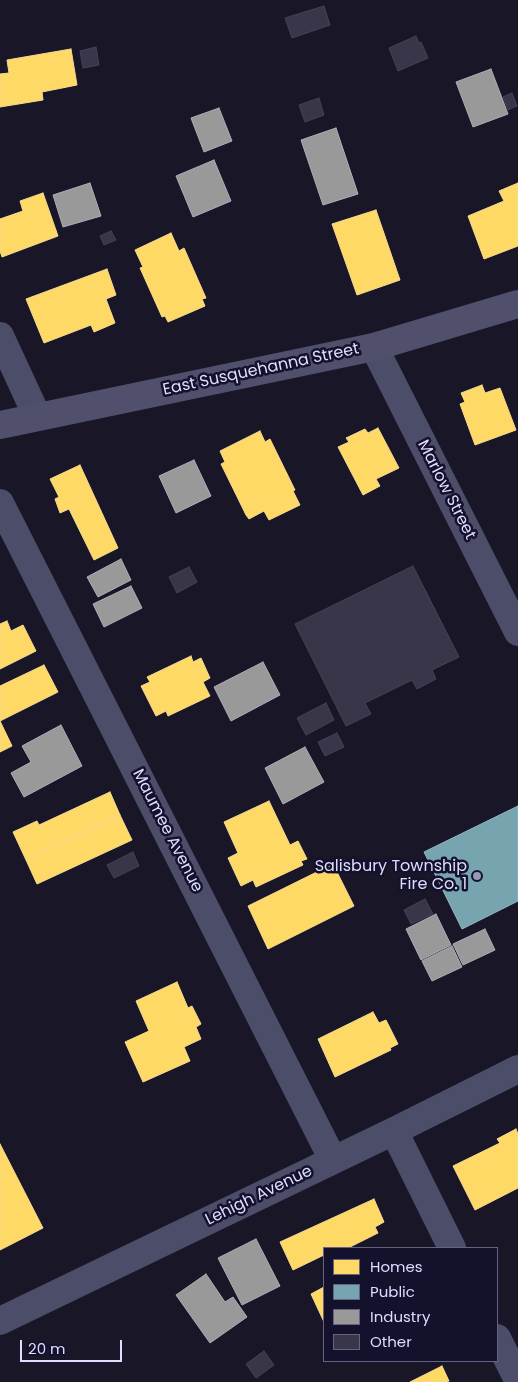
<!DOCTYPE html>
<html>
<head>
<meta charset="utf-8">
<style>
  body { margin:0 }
  #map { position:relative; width:518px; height:1382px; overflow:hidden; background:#191727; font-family:Poppins,sans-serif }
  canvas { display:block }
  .legend { position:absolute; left:323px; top:1247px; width:175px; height:115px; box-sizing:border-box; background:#14112d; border:1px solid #656381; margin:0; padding:6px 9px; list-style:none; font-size:15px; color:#dfddff }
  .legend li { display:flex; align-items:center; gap:10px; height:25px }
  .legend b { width:25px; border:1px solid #656381 }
  .scale { position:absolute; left:20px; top:1340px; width:102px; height:22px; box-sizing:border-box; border:2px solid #dfddff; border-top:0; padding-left:6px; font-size:15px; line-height:18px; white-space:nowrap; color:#dfddff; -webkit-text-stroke:4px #14112d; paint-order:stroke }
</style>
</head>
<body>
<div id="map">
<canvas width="518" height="1382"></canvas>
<ul class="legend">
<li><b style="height:14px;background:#ffd966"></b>Homes</li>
<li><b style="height:14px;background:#76a5af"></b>Public</li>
<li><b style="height:14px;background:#999"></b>Industry</li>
<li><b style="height:14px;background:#383648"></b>Other</li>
</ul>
<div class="scale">20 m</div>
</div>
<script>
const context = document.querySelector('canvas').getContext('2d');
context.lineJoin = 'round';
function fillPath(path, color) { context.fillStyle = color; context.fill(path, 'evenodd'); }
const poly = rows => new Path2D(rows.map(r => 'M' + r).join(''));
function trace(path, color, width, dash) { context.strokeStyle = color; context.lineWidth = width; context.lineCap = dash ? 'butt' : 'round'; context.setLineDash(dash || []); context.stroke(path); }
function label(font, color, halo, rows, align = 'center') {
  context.font = font + ' Poppins,sans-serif'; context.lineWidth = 5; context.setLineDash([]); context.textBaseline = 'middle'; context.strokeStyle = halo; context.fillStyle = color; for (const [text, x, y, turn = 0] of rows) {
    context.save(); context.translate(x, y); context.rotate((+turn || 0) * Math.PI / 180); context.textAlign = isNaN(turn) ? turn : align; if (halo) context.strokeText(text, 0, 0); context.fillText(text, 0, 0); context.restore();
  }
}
const homes = poly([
  [71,49,77,85,42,92,43,100,0,107,0,74,9,73,7,60,71,49],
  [518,183,518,246,484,259,468,216,504,201,499,191,518,183],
  [43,193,58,236,2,257,0,251,0,219,23,211,20,201,43,193],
  [376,210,400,280,357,295,332,224,376,210],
  [171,233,179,251,184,248,206,298,202,299,205,306,168,322,165,316,162,317,140,268,143,267,135,250,171,233],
  [107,269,116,295,106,299,115,323,94,332,91,325,44,343,26,299,107,269],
  [482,385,485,393,500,388,516,430,475,445,460,404,465,402,461,393,482,385],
  [378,428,399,468,376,479,380,486,363,495,338,447,349,442,346,438,365,429,368,433,378,428],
  [260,431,265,442,270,439,295,490,293,491,300,505,269,520,264,511,249,519,246,515,221,464,225,462,220,451,260,431],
  [80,465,118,548,94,560,69,509,60,513,55,499,59,497,50,479,80,465],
  [7,621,11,631,23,625,36,651,0,669,0,624,7,621],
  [191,656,193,662,201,658,210,678,203,682,210,696,168,716,166,711,156,716,141,686,150,682,147,677,191,656],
  [44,665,58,692,0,721,0,686,44,665],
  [0,721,12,746,0,752,0,721],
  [110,792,120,815,26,860,13,832,37,821,39,825,110,792],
  [269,801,290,845,298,841,307,859,301,861,303,865,256,887,253,880,241,886,228,858,238,853,224,822,269,801],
  [120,815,132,840,37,884,26,860,120,815],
  [333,864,354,906,268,949,248,906,333,864],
  [177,982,188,1008,192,1006,201,1024,196,1027,201,1039,184,1047,190,1061,143,1082,125,1042,149,1031,136,1001,177,982],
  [373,1012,379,1023,386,1020,398,1044,390,1048,391,1050,335,1077,318,1039,373,1012],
  [516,1129,518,1134,518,1188,475,1210,453,1166,500,1143,497,1139,516,1129],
  [0,1144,43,1228,0,1250,0,1144],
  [374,1199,384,1222,375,1227,378,1233,348,1248,324,1248,324,1255,293,1270,280,1242,374,1199],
  [324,1287,324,1322,311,1294,324,1287],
  [442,1366,449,1381,447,1382,410,1382,442,1366]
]);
fillPath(homes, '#ffd966');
trace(homes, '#f5da94', 1);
const public = poly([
  [518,806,518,901,462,929,424,852,518,806]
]);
fillPath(public, '#76a5af');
trace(public, '#96b6c7', 1);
const industry = poly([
  [491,69,508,114,473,127,456,82,491,69],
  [219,108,232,141,204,152,191,118,219,108],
  [336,128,358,194,323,205,301,140,336,128],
  [214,160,231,201,193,217,176,176,214,160],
  [90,183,101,216,63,227,53,195,90,183],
  [194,460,211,496,176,513,159,476,194,460],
  [121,559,131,580,98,597,87,577,121,559],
  [131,586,142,608,104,627,93,604,131,586],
  [263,662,280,695,231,721,214,687,263,662],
  [61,725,82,766,24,797,11,773,31,762,22,746,61,725],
  [305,747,324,782,283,804,265,768,305,747],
  [436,914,451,945,421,960,406,929,436,914],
  [485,929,495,950,463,965,453,944,485,929],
  [452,946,462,967,432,981,422,961,452,946],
  [256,1239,280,1286,242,1305,218,1258,256,1239],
  [206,1274,225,1302,233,1297,247,1317,210,1343,176,1295,206,1274]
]);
fillPath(industry, '#999');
trace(industry, '#aeadb8', 1);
const building = poly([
  [324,6,330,25,292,38,285,18,324,6],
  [416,36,419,43,421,42,428,58,398,71,389,48,416,36],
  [96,47,99,65,83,68,80,51,96,47],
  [512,93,517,106,508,110,503,97,512,93],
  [319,98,324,115,305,122,299,105,319,98],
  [111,231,116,240,104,245,100,236,111,231],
  [413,566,459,657,432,670,436,679,417,689,412,680,365,703,371,714,346,726,295,624,413,566],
  [189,567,197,582,177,593,169,577,189,567],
  [326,703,334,720,306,735,297,718,326,703],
  [337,733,344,747,325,756,318,742,337,733],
  [133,852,139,866,114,878,107,865,133,852],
  [425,899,433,914,411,924,404,910,425,899],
  [264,1351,274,1365,256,1378,246,1364,264,1351]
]);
fillPath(building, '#383648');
trace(building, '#454259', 1);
trace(poly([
  [0,336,37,416],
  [374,347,518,632],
  [0,503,333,1160],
  [394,1131,452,1248],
  [0,1321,394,1131,518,1069],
  [497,1338,518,1380]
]), '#4c4d68', 28);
trace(poly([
  [0,425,374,347,518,304]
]), '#50506d', 28);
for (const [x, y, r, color] of [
  [477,876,5,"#9a98b3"]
]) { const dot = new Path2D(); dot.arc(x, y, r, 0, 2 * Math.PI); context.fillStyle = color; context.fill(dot); trace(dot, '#14112d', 2); }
label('16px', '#dfddff', '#14112d', [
  ["East Susquehanna Street",261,370,-12],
  ["Marlow Street",446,490,63],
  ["Maumee Avenue",167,831,63],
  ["Lehigh Avenue",259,1196,-26]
]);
label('16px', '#dfddff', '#14112d', [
  ["Salisbury Township",467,867],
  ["Fire Co. 1",467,885]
], 'right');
</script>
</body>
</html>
